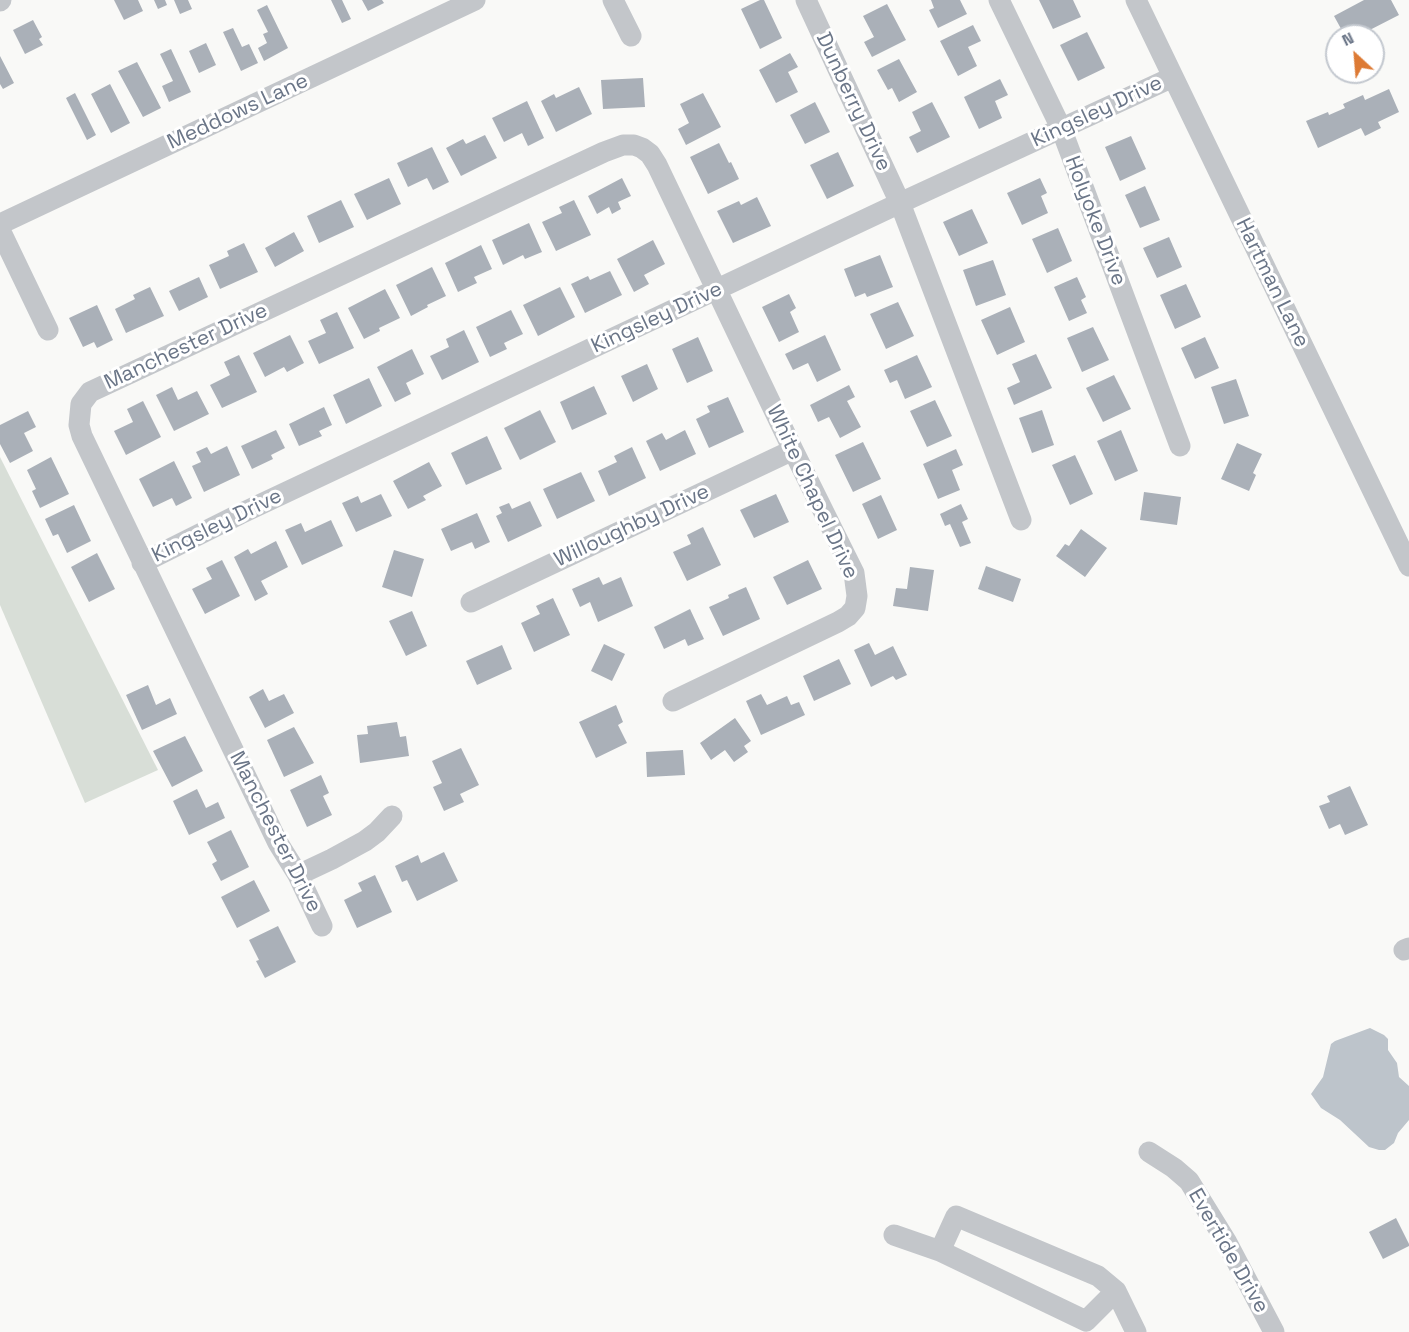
<!DOCTYPE html>
<html>
<head>
<meta charset="utf-8">
<style>
  body { margin:0 }
  #map { position:relative; width:1409px; height:1332px; overflow:hidden; background:#f9f9f7; font-family:"Space Grotesk",sans-serif }
  canvas { display:block }
  .north { position:absolute; left:1325px; top:24px; width:60px; height:60px; box-sizing:border-box; background:#fff; border:2px solid #c3c8cf; border-radius:50%; rotate:334deg; font-size:16px; font-weight:700; line-height:24px; text-align:center; color:#6a7587 }
  .north::after { content:''; display:block; margin:auto; width:21px; height:27px; background:#dd7a34; clip-path:polygon(50% 0,100% 100%,50% 72%,0 100%) }
</style>
</head>
<body>
<div id="map">
<canvas width="1409" height="1332"></canvas>
<div class="north">N</div>
</div>
<script>
const context = document.querySelector('canvas').getContext('2d');
context.lineJoin = 'round';
function fillPath(path, color) { context.fillStyle = color; context.fill(path, 'evenodd'); }
const poly = rows => new Path2D(rows.map(r => 'M' + r).join(''));
function trace(path, color, width, dash) { context.strokeStyle = color; context.lineWidth = width; context.lineCap = dash ? 'butt' : 'round'; context.setLineDash(dash || []); context.stroke(path); }
function label(font, color, halo, rows, align = 'center') {
  context.font = font + ' "Space Grotesk",sans-serif'; context.lineWidth = 6; context.setLineDash([]); context.textBaseline = 'middle'; context.strokeStyle = halo; context.fillStyle = color; for (const [text, x, y, turn = 0] of rows) {
    context.save(); context.translate(x, y); context.rotate((+turn || 0) * Math.PI / 180); context.textAlign = isNaN(turn) ? turn : align; if (halo) context.strokeText(text, 0, 0); context.fillText(text, 0, 0); context.restore();
  }
}
fillPath(poly([
  [0,457,158,770,85,803,0,605]
]), '#d8ded7');
fillPath(poly([
  [1370,1028,1384,1035,1388,1039,1388,1050,1397,1063,1399,1077,1409,1086,1409,1120,1398,1133,1394,1143,1385,1150,1379,1150,1369,1147,1340,1120,1321,1108,1311,1094,1323,1077,1331,1044,1335,1041]
]), '#bdc4cb');
fillPath(poly([
  [114,0,138,0,143,11,124,20],
  [154,0,165,0,167,5,158,9],
  [174,0,188,0,192,9,180,14],
  [331,0,342,0,351,19,342,23],
  [362,0,382,0,384,3,368,11],
  [760,0,764,0,782,38,760,49,741,9],
  [931,0,960,0,967,14,938,28,929,10,934,8],
  [1039,0,1073,0,1081,17,1053,29],
  [1364,0,1391,0,1399,15,1358,36,1345,36,1334,16],
  [887,4,906,40,872,57,864,42,874,37,863,16],
  [267,5,288,48,264,61,258,48,267,43,263,34,268,32,257,10],
  [33,20,42,37,39,39,43,45,25,54,13,30],
  [973,25,981,41,968,47,977,66,958,76,940,41],
  [233,28,242,47,249,44,258,63,241,71,223,32],
  [1087,32,1105,68,1078,81,1060,45],
  [206,43,216,65,199,73,189,51],
  [171,49,191,92,169,102,162,86,173,81,160,54],
  [790,53,798,67,788,72,798,92,776,103,759,70],
  [0,56,14,83,3,89,0,84],
  [899,59,917,92,899,102,892,88,888,90,877,70],
  [137,62,161,108,143,117,118,71],
  [643,78,645,107,603,109,601,80],
  [1000,79,1008,95,995,101,1002,118,979,129,964,97],
  [110,84,130,123,111,133,91,94],
  [579,87,592,114,556,132,541,101,554,94,556,98],
  [1389,89,1399,112,1378,122,1381,128,1365,136,1361,128,1318,148,1306,121,1328,112,1329,115,1345,108,1343,104,1363,95,1365,100],
  [75,93,96,135,87,140,66,98],
  [703,93,721,127,686,145,678,129,689,123,680,104],
  [527,101,544,138,528,146,522,133,504,142,492,118],
  [815,102,830,132,805,144,790,115],
  [932,102,950,137,917,153,909,137,921,131,912,112],
  [485,135,497,158,461,176,446,148,463,139,466,144],
  [1131,136,1146,169,1120,181,1105,147],
  [719,143,729,163,731,162,739,179,708,194,690,157],
  [432,147,449,182,433,190,427,178,408,187,397,163],
  [838,152,854,186,827,199,810,165],
  [389,178,401,204,367,220,354,194],
  [622,178,631,196,618,202,621,209,612,214,609,207,597,214,588,196],
  [1040,178,1047,193,1041,196,1048,213,1022,225,1007,193],
  [1145,186,1160,220,1140,228,1125,195],
  [757,197,771,226,733,243,717,211,739,201,741,205],
  [341,200,354,227,319,243,307,216],
  [574,200,591,235,556,251,542,222,562,213,559,207],
  [972,209,988,243,959,256,943,222],
  [529,223,542,252,525,259,523,255,503,265,492,240],
  [1058,228,1072,261,1047,273,1032,239],
  [294,232,304,251,275,267,265,248],
  [1169,237,1182,267,1157,278,1143,248],
  [653,240,665,264,644,275,649,284,634,292,617,259],
  [244,243,258,272,220,289,209,265,229,256,227,251],
  [481,245,492,269,474,277,477,283,458,292,445,263],
  [880,255,893,287,867,297,865,293,855,297,844,269],
  [993,260,1006,295,976,306,963,270],
  [432,267,446,296,427,305,428,307,411,316,396,285],
  [610,271,622,295,585,313,571,284,588,276,590,280],
  [199,277,208,297,179,311,169,291],
  [1077,277,1086,297,1081,300,1087,313,1069,321,1054,287],
  [1186,284,1201,317,1175,329,1160,295],
  [150,287,164,316,126,333,115,309,135,299,133,295],
  [560,287,575,317,538,336,523,305],
  [385,289,400,318,379,328,380,331,364,339,348,308],
  [789,294,796,308,790,312,799,332,779,342,762,307],
  [898,302,914,336,886,349,870,314],
  [97,305,113,340,97,348,94,342,83,347,69,318],
  [1010,307,1025,342,997,355,981,320],
  [511,310,523,334,504,343,507,349,490,357,476,327],
  [337,312,354,348,319,364,308,341,326,333,320,320],
  [1093,327,1109,360,1082,372,1067,338],
  [464,330,479,362,442,380,430,356,449,347,446,339],
  [290,335,304,363,287,372,284,367,265,377,253,353],
  [825,335,841,370,817,382,808,363,793,370,785,354],
  [698,337,713,371,687,383,672,349],
  [1205,337,1219,368,1195,379,1181,348],
  [412,349,424,374,406,383,411,394,395,402,377,367],
  [1036,354,1052,388,1014,405,1007,388,1020,382,1012,364],
  [239,355,257,392,222,408,210,385,230,375,224,362],
  [917,355,932,387,905,399,897,380,890,383,884,370],
  [647,364,658,389,633,402,621,376],
  [1114,375,1131,409,1103,422,1086,388],
  [369,378,382,406,346,424,333,395],
  [1236,379,1249,416,1224,424,1211,387],
  [849,385,855,397,847,401,861,427,840,438,829,417,818,422,810,405],
  [594,386,607,414,572,430,560,402],
  [172,387,178,400,197,391,209,414,174,431,156,395],
  [728,397,744,432,709,448,696,419,710,412,707,406],
  [935,400,952,436,927,447,910,411],
  [143,401,161,437,126,455,114,431,133,422,127,409],
  [324,407,332,425,319,431,322,436,299,446,289,424],
  [540,410,556,442,520,460,504,428],
  [1042,410,1054,445,1032,453,1019,418],
  [28,411,36,427,24,433,33,451,10,463,0,444,0,425],
  [276,430,285,448,271,455,273,459,252,469,241,446],
  [685,430,696,454,660,471,646,441,662,433,666,440],
  [1121,430,1138,471,1115,481,1097,441],
  [487,436,502,469,466,485,451,453],
  [863,442,881,479,853,492,835,455],
  [1237,443,1262,454,1253,473,1256,475,1249,491,1221,479],
  [227,446,240,475,204,492,192,466,201,462,196,452,207,447,211,454],
  [632,447,646,478,609,496,598,471,617,462,614,456],
  [956,449,963,465,952,470,960,490,938,499,923,464],
  [1075,455,1093,494,1070,505,1052,465],
  [51,457,69,494,40,508,32,491,36,489,27,470],
  [174,461,192,498,176,506,172,498,153,507,139,479],
  [429,462,442,486,423,496,426,500,408,509,393,481],
  [581,472,595,501,557,519,543,489],
  [1144,492,1181,497,1177,525,1140,520],
  [381,494,392,516,356,532,342,503,358,496,361,503],
  [776,494,789,522,754,538,740,510],
  [881,495,897,530,878,539,862,504],
  [530,501,542,526,508,542,496,516,502,513,499,507,509,503,512,509],
  [961,504,968,519,962,522,971,543,960,547,950,524,945,526,940,514],
  [74,505,91,541,67,553,58,534,53,536,45,519],
  [477,513,490,542,475,549,472,542,451,551,441,529],
  [331,520,343,546,302,565,285,530,301,523,305,532],
  [703,527,721,565,687,581,673,552,691,544,687,535],
  [1081,529,1107,548,1085,577,1056,556,1065,544,1069,546],
  [276,541,288,567,261,581,268,594,255,601,234,557,248,549,251,554],
  [394,550,424,559,412,597,382,587],
  [97,553,115,589,89,602,71,567],
  [222,560,240,596,205,614,192,589,212,579,206,568],
  [808,560,822,589,787,605,773,577],
  [986,566,1021,579,1013,602,978,589],
  [910,567,934,570,928,611,893,606,896,588,907,589],
  [599,577,603,585,621,577,633,606,598,622,590,602,580,607,572,589],
  [746,587,760,619,723,636,709,607,729,598,728,595],
  [553,598,570,635,534,652,521,623,540,614,536,606],
  [690,609,704,639,688,646,685,639,664,649,654,627],
  [412,611,427,646,406,656,389,621],
  [869,643,875,655,893,646,907,675,896,680,893,676,871,687,854,650],
  [604,644,625,654,612,681,591,671],
  [502,645,512,669,477,685,466,661],
  [839,659,851,684,814,701,803,676],
  [148,685,156,705,170,698,177,714,142,730,126,695],
  [263,689,269,701,284,694,294,713,265,728,249,697],
  [761,694,767,705,787,696,791,705,799,702,805,715,761,735,746,701],
  [616,705,623,722,618,725,627,743,596,758,579,722],
  [735,718,751,741,744,746,748,752,734,762,725,750,711,760,700,743],
  [397,722,400,737,406,736,409,756,360,763,357,735,368,734,367,726],
  [294,727,314,763,284,777,267,740],
  [185,736,203,771,172,787,153,751],
  [461,748,479,785,460,794,464,802,444,811,433,787,442,783,432,761],
  [683,750,685,775,647,777,646,752],
  [321,775,329,793,323,796,332,815,307,827,290,790],
  [1350,786,1368,825,1345,835,1340,824,1329,829,1319,806,1330,802,1327,796],
  [197,789,206,808,218,802,225,818,189,835,173,801],
  [231,830,249,867,221,881,212,864,217,861,207,842],
  [444,852,458,881,417,901,407,880,402,882,395,866,418,855,421,863],
  [375,875,392,912,357,928,344,900,362,891,358,883],
  [254,880,270,911,237,928,221,897],
  [278,926,296,962,265,978,256,961,259,960,249,940],
  [1396,1218,1409,1244,1409,1246,1383,1259,1369,1232]
]), '#aab0b8');
trace(poly([
  [613,0,631,36],
  [806,0,900,203,1021,520],
  [999,0,1061,128,1180,446],
  [1136,0,1409,566],
  [0,1,1,0],
  [0,224,475,0],
  [0,230,48,330],
  [142,563,240,514,900,203,1173,77],
  [471,602,793,450],
  [298,875,332,859,365,841,377,832,392,816],
  [322,926,298,875,278,843,82,436,79,425,81,404,90,392,604,152,623,145,634,145,642,148,650,154,657,165,793,450,854,573,857,596,855,608,848,616,838,622,673,701],
  [1404,950,1409,948],
  [1149,1152,1174,1168,1189,1181,1226,1241,1274,1332],
  [894,1235,940,1251,956,1216,1098,1276,1116,1291,1136,1332],
  [940,1251,1086,1321,1116,1291]
]), '#c3c6ca', 21);
label('21px', '#6a7587', '#fff', [
  ["Dunberry Drive",853,102,65],
  ["Meddows Lane",238,112,-25],
  ["Kingsley Drive",1097,112,-25],
  ["Holyoke Drive",1095,221,69],
  ["Hartman Lane",1272,283,64],
  ["Kingsley Drive",657,318,-25],
  ["Manchester Drive",186,347,-25],
  ["White Chapel Drive",812,492,65],
  ["Kingsley Drive",217,526,-26],
  ["Willoughby Drive",632,526,-25],
  ["Manchester Drive",275,832,63],
  ["Evertide Drive",1228,1251,60]
]);
</script>
</body>
</html>
